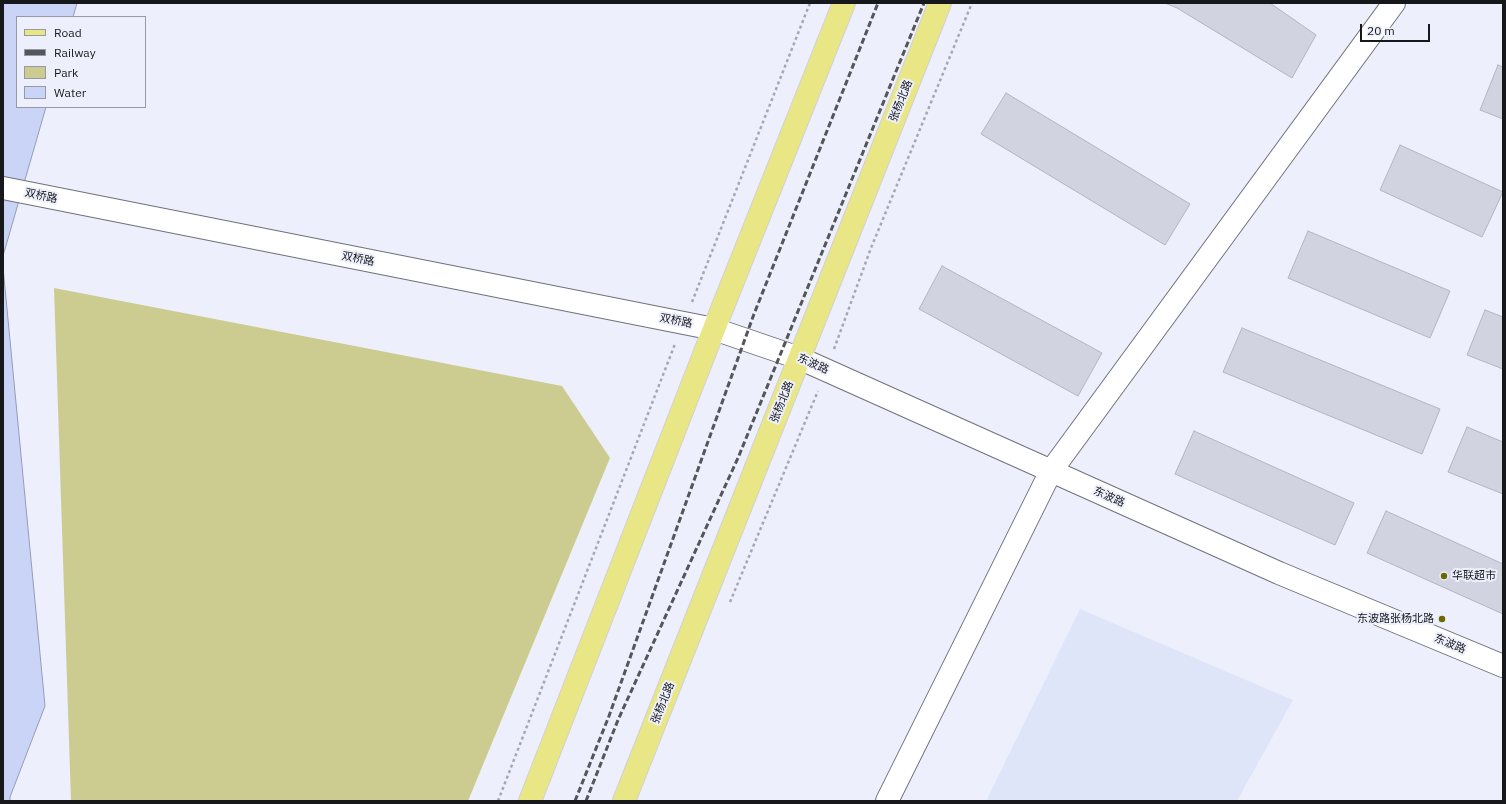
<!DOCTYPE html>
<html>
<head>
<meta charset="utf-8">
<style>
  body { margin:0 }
  #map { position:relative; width:1506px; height:804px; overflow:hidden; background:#edf0fc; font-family:"IBM Plex Sans",sans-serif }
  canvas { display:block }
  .frame { position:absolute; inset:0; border:4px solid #17181c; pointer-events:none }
  .legend { position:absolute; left:16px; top:16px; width:130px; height:92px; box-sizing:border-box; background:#edf0fc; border:1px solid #979aa2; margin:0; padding:5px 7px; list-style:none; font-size:12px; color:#17181c }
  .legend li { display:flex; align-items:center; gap:8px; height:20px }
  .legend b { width:20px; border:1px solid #979aa2 }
  .scale { position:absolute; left:1360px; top:24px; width:70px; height:18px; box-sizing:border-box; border:2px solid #17181c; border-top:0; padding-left:5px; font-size:12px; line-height:14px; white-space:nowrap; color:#17181c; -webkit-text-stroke:3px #edf0fc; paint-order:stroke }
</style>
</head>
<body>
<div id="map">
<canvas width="1506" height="804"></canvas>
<div class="frame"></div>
<ul class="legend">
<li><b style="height:5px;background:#e9e685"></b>Road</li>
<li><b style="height:5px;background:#54565c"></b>Railway</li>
<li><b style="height:11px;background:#cccc90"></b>Park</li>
<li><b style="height:11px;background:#cad4f6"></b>Water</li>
</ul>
<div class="scale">20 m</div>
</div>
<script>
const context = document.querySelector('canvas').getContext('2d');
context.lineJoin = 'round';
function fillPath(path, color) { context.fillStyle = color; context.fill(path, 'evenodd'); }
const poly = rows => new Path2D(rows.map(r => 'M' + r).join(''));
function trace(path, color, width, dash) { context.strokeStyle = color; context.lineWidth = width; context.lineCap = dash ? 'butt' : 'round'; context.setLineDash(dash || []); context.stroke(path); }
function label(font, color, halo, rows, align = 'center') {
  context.font = font + ' "IBM Plex Sans","Noto Sans SC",sans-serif'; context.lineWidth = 4; context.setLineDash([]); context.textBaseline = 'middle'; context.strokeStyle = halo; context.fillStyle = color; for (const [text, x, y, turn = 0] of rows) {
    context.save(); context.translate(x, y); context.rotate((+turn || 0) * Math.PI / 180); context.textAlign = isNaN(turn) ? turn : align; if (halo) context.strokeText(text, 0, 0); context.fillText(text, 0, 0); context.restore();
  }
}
fillPath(poly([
  [1080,609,1293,700,1237,801,986,801]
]), '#dfe5f8');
fillPath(poly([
  [54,288,562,386,610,458,468,801,71,801]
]), '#cccc90');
const water = poly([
  [3,3,77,3,73,17,17,17,17,107,46,107,3,256,3,3],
  [3,267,45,706,10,797,10,801,3,801,3,267]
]);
fillPath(water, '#cad4f6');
trace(water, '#949cb5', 1);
const building = poly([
  [1165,3,1270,3,1316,35,1292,78,1177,8,1165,3],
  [1498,65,1503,67,1503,119,1480,110,1498,65],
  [1006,93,1190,204,1165,245,981,134,1006,93],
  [1400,145,1503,192,1482,237,1380,190,1400,145],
  [1308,231,1450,291,1430,338,1288,278,1308,231],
  [942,266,1102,353,1078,396,919,309,942,266],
  [1485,310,1503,317,1503,369,1467,355,1485,310],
  [1242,328,1440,409,1422,454,1223,372,1242,328],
  [1467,427,1503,442,1503,494,1448,472,1467,427],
  [1194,431,1354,503,1335,545,1175,474,1194,431],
  [1386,511,1503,564,1503,614,1367,553,1386,511]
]);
fillPath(building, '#d1d4e0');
trace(building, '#b1b5c0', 1);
const minor = poly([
  [3,188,714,329,799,358,1279,573,1503,666],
  [887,801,1051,471,1394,3]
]);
const major = poly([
  [530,801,714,329,844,3],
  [624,801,940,3]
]);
trace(minor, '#6f727c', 24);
trace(major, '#d1d1d2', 24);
trace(poly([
  [692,302,810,3],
  [834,349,871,248,972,3],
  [730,602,818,391],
  [498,801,675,344]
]), '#a6a8b1', 2.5, [3, 3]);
trace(minor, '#fff', 22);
trace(major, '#e9e685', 22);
trace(poly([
  [575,801,609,716,754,314,878,3],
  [586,801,618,720,738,458,924,3]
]), '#54565c', 3, [6, 3]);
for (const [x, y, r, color] of [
  [1444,576,4,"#6c6903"],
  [1442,619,4,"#6c6903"]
]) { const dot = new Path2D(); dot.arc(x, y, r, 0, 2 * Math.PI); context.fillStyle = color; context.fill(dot); trace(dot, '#edf0fc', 1.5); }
label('11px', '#17181c', '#edf0fc', [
  ["张杨北路",901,101,-68],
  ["双桥路",41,196,12],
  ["双桥路",358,259,11],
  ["双桥路",676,321,11],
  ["东波路",813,364,24],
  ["张杨北路",782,402,-68],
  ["东波路",1109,497,24],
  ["东波路",1450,644,23],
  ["张杨北路",663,703,-68]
]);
label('11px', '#17181c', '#edf0fc', [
  ["华联超市",1452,576],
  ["东波路张杨北路",1434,619,"right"]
], 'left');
</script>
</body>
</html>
